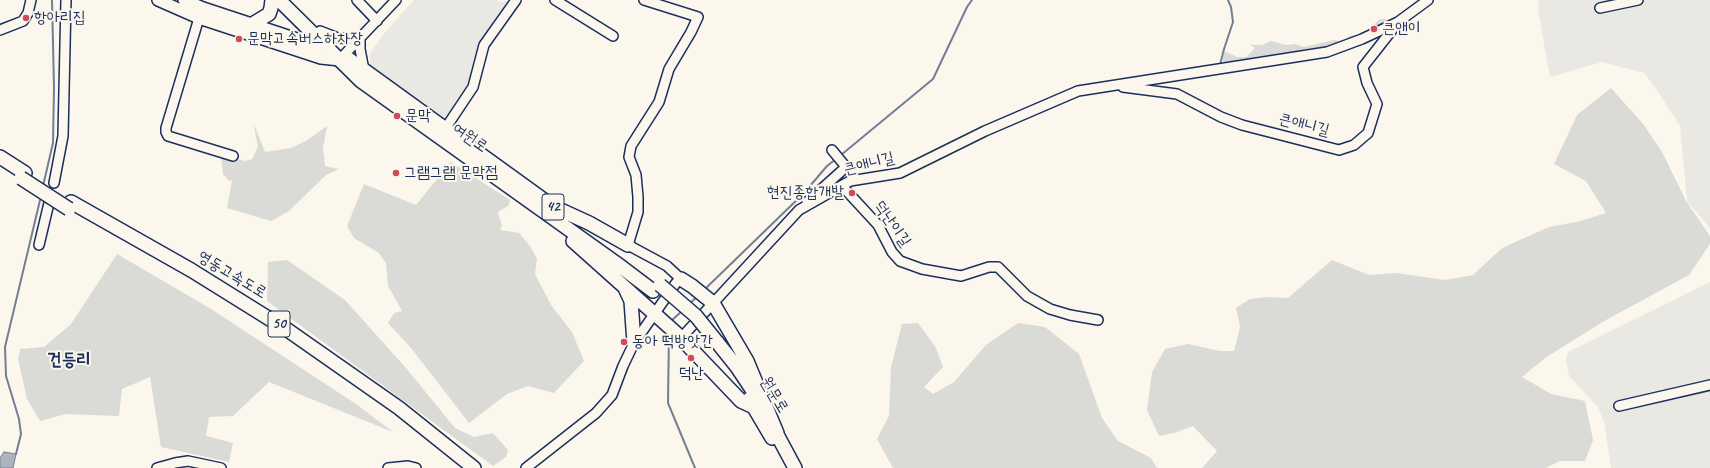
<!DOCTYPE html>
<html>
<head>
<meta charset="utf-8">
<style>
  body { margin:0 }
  canvas { display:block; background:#fbf7ec }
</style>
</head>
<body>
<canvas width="1710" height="468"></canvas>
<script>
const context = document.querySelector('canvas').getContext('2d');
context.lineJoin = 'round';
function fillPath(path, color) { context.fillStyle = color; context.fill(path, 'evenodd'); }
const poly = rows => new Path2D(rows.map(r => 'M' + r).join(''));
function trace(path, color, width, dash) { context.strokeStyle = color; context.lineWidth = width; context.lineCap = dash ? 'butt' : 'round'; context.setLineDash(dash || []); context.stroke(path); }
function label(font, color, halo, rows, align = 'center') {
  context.font = font + ' Caveat,"Poor Story",sans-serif'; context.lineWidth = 4; context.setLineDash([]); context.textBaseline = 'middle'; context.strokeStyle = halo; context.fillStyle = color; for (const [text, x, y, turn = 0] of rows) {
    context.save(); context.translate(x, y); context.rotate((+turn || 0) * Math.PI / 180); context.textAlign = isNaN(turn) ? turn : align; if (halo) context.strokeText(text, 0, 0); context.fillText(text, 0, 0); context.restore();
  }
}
fillPath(poly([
  [414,0,497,0,501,2,513,0,483,42,475,72,462,99,451,114,444,117,370,65,370,54,382,36],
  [1539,0,1710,0,1710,228,1687,201,1680,126,1655,87,1644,73,1602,62,1550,77,1538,10],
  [1710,282,1710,468,1611,468,1604,422,1598,407,1569,376,1566,361,1568,352]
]), '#eae8e2');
fillPath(poly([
  [1429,0,1431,0,1405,18,1362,40,1349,44,1281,57,1224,65,1223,61,1224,51,1237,57,1246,57,1255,48,1250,45,1262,45,1271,41,1286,45,1295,44,1304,47,1334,40,1343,42,1349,36,1353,35,1360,37,1380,19,1389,20,1401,16],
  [1611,88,1644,125,1662,152,1686,201,1710,236,1710,244,1689,275,1606,320,1545,358,1522,377,1551,394,1585,401,1593,440,1585,461,1560,461,1546,468,1202,468,1217,451,1193,426,1174,433,1159,436,1147,410,1152,372,1165,349,1188,344,1220,351,1234,351,1240,327,1236,308,1250,299,1268,297,1288,298,1332,260,1369,275,1396,273,1445,280,1473,275,1502,248,1549,227,1577,222,1606,213,1586,181,1554,164,1577,115],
  [253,122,265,152,291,148,306,141,327,126,323,148,325,166,339,169,326,175,289,211,271,221,227,208,232,181,228,180,223,174,221,155,245,161,252,159,258,147],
  [451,162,510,200,509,205,498,212,502,226,500,230,519,233,530,246,537,259,535,274,551,305,572,332,584,361,554,393,528,386,507,394,469,423,411,348,388,323,394,313,402,311,388,286,386,263,379,253,354,238,347,226,364,184,416,205],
  [117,254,211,309,356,404,393,432,269,382,233,416,209,417,206,436,233,443,229,462,161,447,150,377,122,389,119,416,66,414,40,421,27,399,18,359,20,349,44,347,71,324],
  [287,260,345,300,406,368,455,428,474,437,493,433,508,450,506,457,493,466,267,301,268,262],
  [918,323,936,348,943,367,924,387,933,394,954,382,986,345,1018,323,1045,327,1079,354,1102,418,1118,441,1151,458,1157,468,893,468,877,439,889,416,891,367,902,324]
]), '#dadad7');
const water = poly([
  [4,452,16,454,13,468,0,468,0,458,4,452]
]);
fillPath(water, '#afb3bb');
trace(water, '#747e96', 1);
trace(poly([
  [1220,65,1224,49,1233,22,1231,7,1228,0],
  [841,155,933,79,967,7,972,0],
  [43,186,53,143,54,87,52,0],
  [704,290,804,193,827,166,836,159],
  [690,303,697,297],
  [671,321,682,311],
  [669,333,668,403,695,468],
  [16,454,21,434,19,419,6,376,5,347,41,196]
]), '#747e96', 2);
const minor = poly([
  [357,0,377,21],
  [555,0,613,36],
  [1600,8,1638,0],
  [199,18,166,128,166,132,168,136,233,156],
  [0,30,23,21,28,13,31,0],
  [320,31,338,38,360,39,360,49,364,70],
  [344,55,396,0],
  [1123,87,1177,94,1221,117,1242,125,1339,150,1354,145,1368,133,1377,104,1367,83,1363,67,1396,25],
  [445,129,473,87,484,45,516,0],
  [54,183,63,136,66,0],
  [842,186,878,225,892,252,900,261,922,269,961,276,989,267,998,267,1027,296,1050,309,1070,315,1098,320],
  [807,202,846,167,832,150],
  [39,245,49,203],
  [681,338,799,210,850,181,900,173,985,131,1078,91,1327,52,1362,39,1398,22,1428,0],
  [1619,406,1710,385],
  [157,468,175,463,188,461,221,468],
  [388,468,408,466,416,468],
  [526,468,596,413,612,395,623,366,634,343,676,283,681,279,667,266,628,245,638,212,638,197,636,175,629,157,631,146,659,102,669,69,691,32,698,17,644,0]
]);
const major = poly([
  [158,0,199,18,321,58,340,60],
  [184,0,203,8,312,44,328,53]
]);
const highway = poly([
  [279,0,361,81,616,263,653,291],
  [254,23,269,14,271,8,272,0],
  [346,57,559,211],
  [0,157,25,173],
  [71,202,191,270,289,331,399,408,474,468],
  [554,207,589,223,628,245],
  [573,241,676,333,741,401,754,407],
  [681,279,692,286,713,303,747,361,777,433],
  [625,288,631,301,634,343],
  [717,342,737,367,755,394],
  [749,399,772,438],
  [773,427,795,468]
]);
trace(minor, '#1b2f5e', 12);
trace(major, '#1b2f5e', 14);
trace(highway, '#1b2f5e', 16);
trace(minor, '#fbf7ec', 9);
trace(major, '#fbf7ec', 11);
trace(highway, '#fbf7ec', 13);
const highwayBridge = poly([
  [21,178,69,209],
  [660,285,696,316,717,342]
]);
trace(highwayBridge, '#1b2f5e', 16, []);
trace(highwayBridge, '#fbf7ec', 13);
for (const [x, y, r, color] of [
  [26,18,4,"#d1495b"],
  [1374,29,4,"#d1495b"],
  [239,39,4,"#d1495b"],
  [397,116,4,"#d1495b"],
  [396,173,4,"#d1495b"],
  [852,193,4,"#d1495b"],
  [624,342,4,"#d1495b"],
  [691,358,4,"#d1495b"]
]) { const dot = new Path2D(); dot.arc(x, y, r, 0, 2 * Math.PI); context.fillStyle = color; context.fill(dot); trace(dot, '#fbf7ec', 1.5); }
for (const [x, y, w] of [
  [553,207,22],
  [279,324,22]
]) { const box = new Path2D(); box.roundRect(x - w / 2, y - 13, w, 26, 3); context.fillStyle = '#fbf7ec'; context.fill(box); trace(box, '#1b2f5e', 1); }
label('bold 15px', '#1b2f5e', null, [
  ["42",553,207],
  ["50",279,324]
]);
label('16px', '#1b2f5e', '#fbf7ec', [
  ["항아리집",34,18],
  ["큰앤이",1382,29],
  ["문막고속버스하차장",247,39],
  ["문막",405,116],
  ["그램그램 문막점",404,173],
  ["현진종합개발",844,193,"right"],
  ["동아 떡방앗간",632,342],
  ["덕난",691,374,"center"]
], 'left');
label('16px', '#1b2f5e', '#fbf7ec', [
  ["큰애니길",1304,125,14],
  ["여원로",470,138,35],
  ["큰애니길",869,164,-14],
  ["덕난이길",892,224,55],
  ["영동고속도로",232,275,31],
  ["원문로",774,395,59]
]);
label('bold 18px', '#1b2f5e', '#fbf7ec', [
  ["건등리",69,360]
]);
</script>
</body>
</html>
